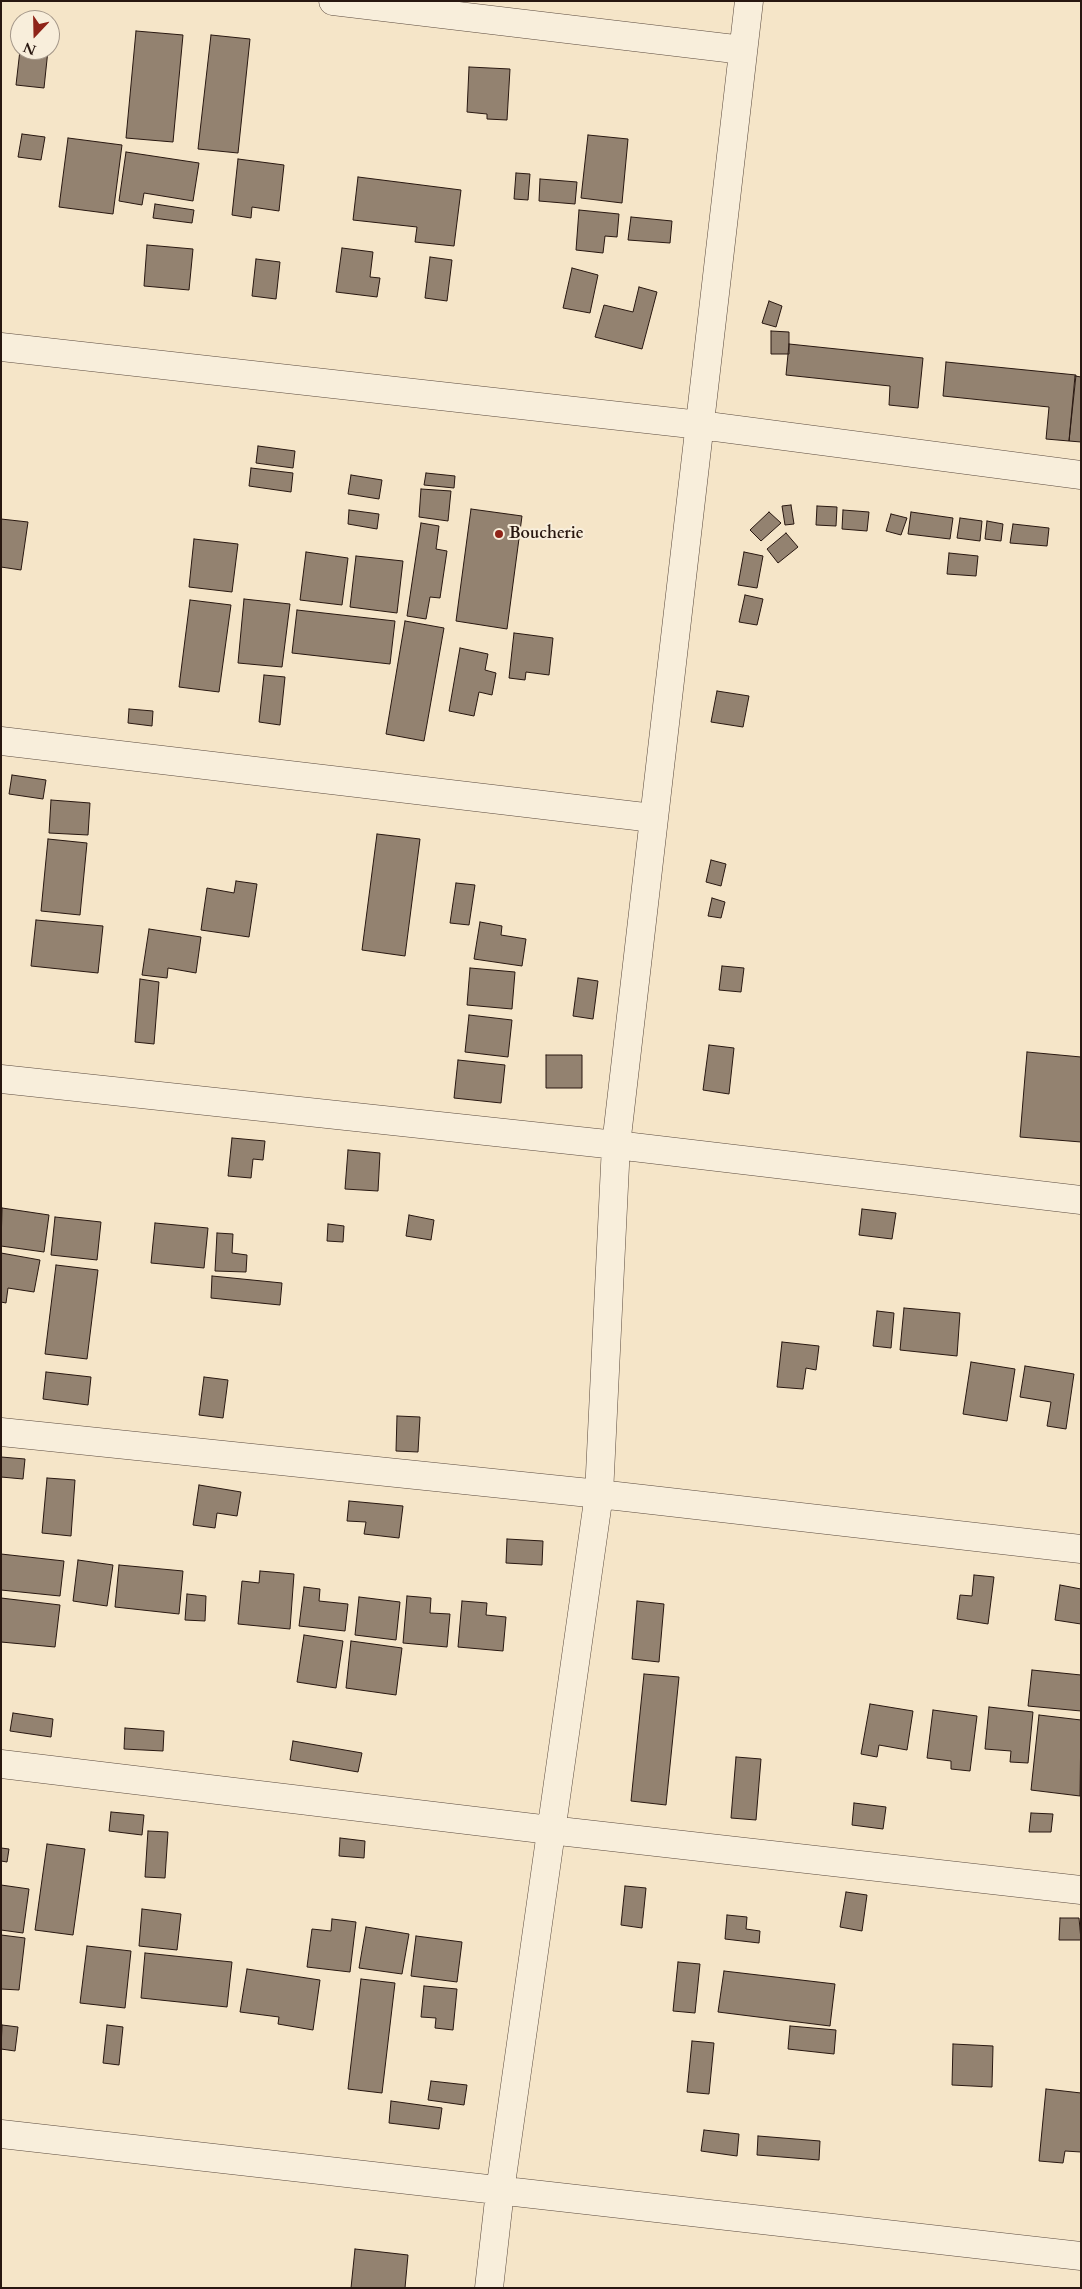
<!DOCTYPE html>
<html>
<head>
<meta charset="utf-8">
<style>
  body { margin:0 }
  #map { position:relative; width:1082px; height:2289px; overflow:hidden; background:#f5e5c8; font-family:Cardo,serif }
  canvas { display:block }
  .frame { position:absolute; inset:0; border:2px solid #281710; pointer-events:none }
  .north { position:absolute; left:10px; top:10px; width:50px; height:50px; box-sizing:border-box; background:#f8eedb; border:1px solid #a5988a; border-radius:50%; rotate:201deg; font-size:14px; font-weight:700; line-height:20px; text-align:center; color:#281710 }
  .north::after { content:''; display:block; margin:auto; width:18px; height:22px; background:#8f2418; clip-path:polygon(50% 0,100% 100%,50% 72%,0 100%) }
</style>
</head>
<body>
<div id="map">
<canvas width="1082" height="2289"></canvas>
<div class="frame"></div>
<div class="north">N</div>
</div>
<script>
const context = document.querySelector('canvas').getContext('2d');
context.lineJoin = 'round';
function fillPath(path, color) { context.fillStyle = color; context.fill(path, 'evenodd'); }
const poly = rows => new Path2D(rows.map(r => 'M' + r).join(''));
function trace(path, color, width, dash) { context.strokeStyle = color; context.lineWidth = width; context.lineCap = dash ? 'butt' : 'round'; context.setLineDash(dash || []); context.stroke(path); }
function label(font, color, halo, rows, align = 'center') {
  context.font = font + ' Cardo,serif'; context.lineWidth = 4; context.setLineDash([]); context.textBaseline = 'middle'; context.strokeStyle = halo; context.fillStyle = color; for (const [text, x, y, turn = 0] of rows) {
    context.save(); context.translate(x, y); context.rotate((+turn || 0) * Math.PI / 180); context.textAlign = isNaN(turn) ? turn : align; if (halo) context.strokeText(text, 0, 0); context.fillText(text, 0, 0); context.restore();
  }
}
const building = poly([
  [25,14,52,18,50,33,50,20,24,20,25,14],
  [136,31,183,35,173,142,126,138,136,31],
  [211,35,250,39,238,153,198,149,211,35],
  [20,50,48,50,44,88,16,85,20,50],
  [469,67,510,69,507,120,487,119,487,114,467,112,469,67],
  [22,134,45,137,41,160,18,157,22,134],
  [588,135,628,139,622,203,581,198,588,135],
  [68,138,122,145,113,214,59,207,68,138],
  [126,152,199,163,193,201,144,193,142,205,119,201,126,152],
  [238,159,284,165,279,211,252,207,251,218,232,215,238,159],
  [516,173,530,174,528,200,514,199,516,173],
  [358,177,461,190,454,246,415,242,417,227,353,220,358,177],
  [540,179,577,182,575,204,539,201,540,179],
  [155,204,194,210,192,223,153,218,155,204],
  [579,210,619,214,617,237,605,236,603,253,576,250,579,210],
  [631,217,672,221,670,243,628,240,631,217],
  [147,245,193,249,189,290,144,286,147,245],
  [342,248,373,252,370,277,380,278,377,297,336,292,342,248],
  [430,257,452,260,447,301,425,298,430,257],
  [256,259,280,262,276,299,252,296,256,259],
  [572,268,598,275,590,313,563,308,572,268],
  [639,287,657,292,642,349,595,337,604,305,633,312,639,287],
  [769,301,782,306,776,327,762,323,769,301],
  [771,331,789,332,789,354,771,354,771,331],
  [789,344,923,358,918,408,889,405,890,386,786,375,789,344],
  [946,362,1076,375,1069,441,1046,439,1049,407,943,396,946,362],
  [1075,376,1081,377,1081,442,1069,441,1075,376],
  [258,446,295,451,293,468,256,463,258,446],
  [251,468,293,473,291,492,249,486,251,468],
  [426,473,455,476,454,488,424,485,426,473],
  [351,475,382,480,379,499,348,494,351,475],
  [421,489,451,491,448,521,419,517,421,489],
  [791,505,794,524,785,525,782,506,791,505],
  [817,506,837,507,836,526,816,525,817,506],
  [471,509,522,516,507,629,456,621,471,509],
  [349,510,379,514,377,529,348,524,349,510],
  [843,510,869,512,867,531,842,529,843,510],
  [769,512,781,523,761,541,750,530,769,512],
  [911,512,953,518,950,539,908,534,911,512],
  [891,514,907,518,901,535,886,531,891,514],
  [960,518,982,521,980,541,957,538,960,518],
  [1,519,28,522,21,570,1,567,1,519],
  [987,521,1003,524,1001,541,985,539,987,521],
  [421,523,439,526,436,549,447,551,440,598,430,597,426,619,407,616,421,523],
  [1013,524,1049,528,1047,546,1010,543,1013,524],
  [786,533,798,547,778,563,767,549,786,533],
  [194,539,238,544,232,592,189,587,194,539],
  [306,552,348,558,342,605,300,600,306,552],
  [744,552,763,556,757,588,738,585,744,552],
  [949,553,978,556,976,576,947,574,949,553],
  [356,556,403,561,397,613,350,607,356,556],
  [745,595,763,599,757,625,739,622,745,595],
  [244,599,290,604,282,667,238,663,244,599],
  [190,600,231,605,219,692,179,687,190,600],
  [297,610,395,621,390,664,292,653,297,610],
  [405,621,444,628,424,741,386,734,405,621],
  [514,633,553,638,549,675,526,672,525,680,509,678,514,633],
  [460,648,488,654,485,670,496,673,492,695,479,692,474,716,449,711,460,648],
  [264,675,285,677,280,725,259,722,264,675],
  [717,691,749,696,743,727,711,722,717,691],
  [129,709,153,711,152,726,128,723,129,709],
  [12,775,46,780,43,799,9,794,12,775],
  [51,800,90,803,88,835,49,833,51,800],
  [377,834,420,839,405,956,362,950,377,834],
  [48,839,87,843,80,915,41,911,48,839],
  [711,860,726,864,721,886,706,882,711,860],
  [236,881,257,884,249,937,201,930,207,888,234,893,236,881],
  [456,883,475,885,469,925,450,923,456,883],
  [712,898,725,902,721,918,708,916,712,898],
  [36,920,103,926,98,973,31,966,36,920],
  [480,922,502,926,501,935,526,939,522,966,474,959,480,922],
  [149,929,201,937,196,973,168,968,167,978,142,975,149,929],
  [722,966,744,968,741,992,719,990,722,966],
  [470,968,515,972,512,1009,467,1005,470,968],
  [578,978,598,981,593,1019,573,1016,578,978],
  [140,979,159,982,154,1044,135,1042,140,979],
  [469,1015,512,1020,508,1057,465,1052,469,1015],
  [709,1045,734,1048,729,1094,703,1090,709,1045],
  [1027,1052,1081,1057,1081,1142,1020,1137,1027,1052],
  [546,1055,582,1055,582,1088,546,1088,546,1055],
  [458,1060,505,1065,501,1103,454,1098,458,1060],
  [232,1138,265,1141,263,1160,253,1159,251,1178,228,1176,232,1138],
  [348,1150,380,1153,378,1191,345,1189,348,1150],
  [2,1208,49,1215,44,1252,1,1246,2,1208],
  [862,1209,896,1213,892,1239,859,1235,862,1209],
  [409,1215,434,1220,431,1240,406,1236,409,1215],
  [55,1217,101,1222,97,1260,51,1255,55,1217],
  [155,1223,208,1228,204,1268,151,1263,155,1223],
  [328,1224,344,1226,343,1242,327,1241,328,1224],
  [217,1233,233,1234,232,1253,247,1255,246,1272,215,1271,217,1233],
  [1,1253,40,1260,34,1292,8,1288,6,1303,1,1302,1,1253],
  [56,1265,98,1270,87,1359,45,1354,56,1265],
  [212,1276,282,1283,280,1305,211,1298,212,1276],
  [904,1308,960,1313,957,1356,900,1350,904,1308],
  [877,1311,894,1313,891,1348,873,1346,877,1311],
  [782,1342,819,1346,816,1370,806,1368,803,1389,777,1387,782,1342],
  [971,1362,1015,1369,1007,1421,963,1414,971,1362],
  [1025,1366,1074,1374,1066,1429,1047,1426,1051,1402,1020,1397,1025,1366],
  [46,1372,91,1377,88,1405,43,1399,46,1372],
  [204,1377,228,1380,223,1418,199,1415,204,1377],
  [397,1416,420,1417,418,1452,396,1451,397,1416],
  [1,1457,25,1459,23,1479,1,1477,1,1457],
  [47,1478,75,1480,71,1536,42,1533,47,1478],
  [199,1485,241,1492,237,1516,217,1513,215,1528,193,1525,199,1485],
  [349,1501,403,1506,399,1538,364,1534,366,1522,347,1521,349,1501],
  [507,1539,543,1541,542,1565,506,1563,507,1539],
  [1,1554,64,1561,60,1596,1,1590,1,1554],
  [78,1560,113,1565,107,1606,73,1601,78,1560],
  [119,1565,183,1571,179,1614,115,1607,119,1565],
  [260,1571,294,1574,290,1629,238,1624,242,1581,259,1583,260,1571],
  [974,1575,994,1577,988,1624,957,1619,960,1595,972,1596,974,1575],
  [1060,1585,1081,1589,1081,1624,1055,1620,1060,1585],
  [304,1587,320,1589,319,1601,348,1604,345,1631,299,1626,304,1587],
  [187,1594,206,1596,205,1621,185,1620,187,1594],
  [407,1596,431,1598,430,1613,450,1614,447,1647,403,1643,407,1596],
  [359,1597,400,1602,396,1640,355,1635,359,1597],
  [1,1598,60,1605,55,1647,1,1642,1,1598],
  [462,1601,487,1603,486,1615,506,1617,503,1651,458,1647,462,1601],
  [637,1601,664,1604,659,1662,632,1659,637,1601],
  [304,1635,343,1641,336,1688,297,1682,304,1635],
  [351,1641,402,1648,396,1695,346,1688,351,1641],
  [1032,1670,1081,1675,1081,1711,1028,1706,1032,1670],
  [644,1674,679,1677,666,1805,631,1801,644,1674],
  [870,1704,913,1711,907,1750,879,1745,877,1757,861,1754,870,1704],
  [989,1707,1033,1712,1028,1763,1010,1762,1011,1751,985,1749,989,1707],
  [933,1710,977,1716,970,1771,951,1769,951,1761,927,1758,933,1710],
  [13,1713,53,1719,51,1737,10,1731,13,1713],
  [1039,1715,1081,1720,1080,1796,1031,1790,1039,1715],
  [125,1728,164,1731,163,1751,124,1749,125,1728],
  [293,1741,362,1753,358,1772,290,1760,293,1741],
  [736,1757,761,1759,756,1820,731,1818,736,1757],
  [854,1803,886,1807,883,1829,852,1825,854,1803],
  [111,1812,144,1815,142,1835,109,1831,111,1812],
  [1031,1813,1053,1814,1051,1832,1029,1832,1031,1813],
  [148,1831,168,1832,165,1878,145,1877,148,1831],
  [340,1838,365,1841,364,1858,339,1856,340,1838],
  [47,1844,85,1849,73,1935,35,1930,47,1844],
  [1,1848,9,1849,7,1862,1,1861,1,1848],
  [1,1885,29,1889,23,1933,1,1930,1,1885],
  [625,1886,646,1888,642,1928,621,1925,625,1886],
  [846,1892,867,1895,862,1931,840,1927,846,1892],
  [142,1909,181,1914,177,1950,139,1946,142,1909],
  [727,1915,747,1917,746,1929,760,1931,759,1943,725,1939,727,1915],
  [1060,1918,1079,1918,1081,1940,1059,1940,1060,1918],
  [332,1919,356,1922,350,1972,307,1967,312,1929,331,1931,332,1919],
  [366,1927,409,1934,402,1974,359,1968,366,1927],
  [1,1935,25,1938,19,1990,1,1989,1,1935],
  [416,1936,462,1942,457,1982,411,1976,416,1936],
  [87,1946,131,1951,125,2008,80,2003,87,1946],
  [145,1953,232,1962,227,2007,141,1998,145,1953],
  [678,1962,700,1964,695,2013,673,2011,678,1962],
  [247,1969,320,1980,313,2030,278,2024,279,2017,240,2012,247,1969],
  [724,1971,835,1984,830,2026,718,2012,724,1971],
  [361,1979,395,1983,382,2093,348,2089,361,1979],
  [424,1986,457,1989,453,2030,435,2028,436,2018,421,2017,424,1986],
  [2,2025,18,2027,15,2051,1,2049,2,2025],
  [107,2025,123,2027,119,2065,103,2063,107,2025],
  [790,2026,836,2030,834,2054,788,2049,790,2026],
  [692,2041,714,2043,709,2094,687,2092,692,2041],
  [953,2044,993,2046,992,2087,952,2085,953,2044],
  [431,2081,467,2085,464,2105,428,2100,431,2081],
  [1046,2089,1081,2093,1081,2152,1065,2151,1063,2163,1039,2161,1046,2089],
  [391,2101,442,2108,439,2129,389,2123,391,2101],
  [704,2130,739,2134,737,2156,701,2151,704,2130],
  [758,2136,820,2141,819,2160,757,2155,758,2136],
  [355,2249,408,2255,405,2288,351,2288,355,2249]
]);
fillPath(building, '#938270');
trace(building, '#281710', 1);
const street = poly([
  [333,1,743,50],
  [1,347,700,425,1081,475],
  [1,741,653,818],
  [1,1079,616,1145,1081,1200],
  [1,1432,599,1494,1081,1549],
  [1,1764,550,1830,1081,1890],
  [1,2134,1081,2256],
  [489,2288,500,2191,599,1494,616,1145,749,1]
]);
trace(street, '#5b4a3e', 29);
trace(street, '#f8eedb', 28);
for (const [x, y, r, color] of [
  [499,534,5,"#8f2418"]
]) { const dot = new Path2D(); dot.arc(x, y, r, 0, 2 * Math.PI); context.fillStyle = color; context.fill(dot); trace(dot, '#f8eedb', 2); }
label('bold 16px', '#281710', '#f8eedb', [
  ["Boucherie",509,534]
], 'left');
</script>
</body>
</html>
